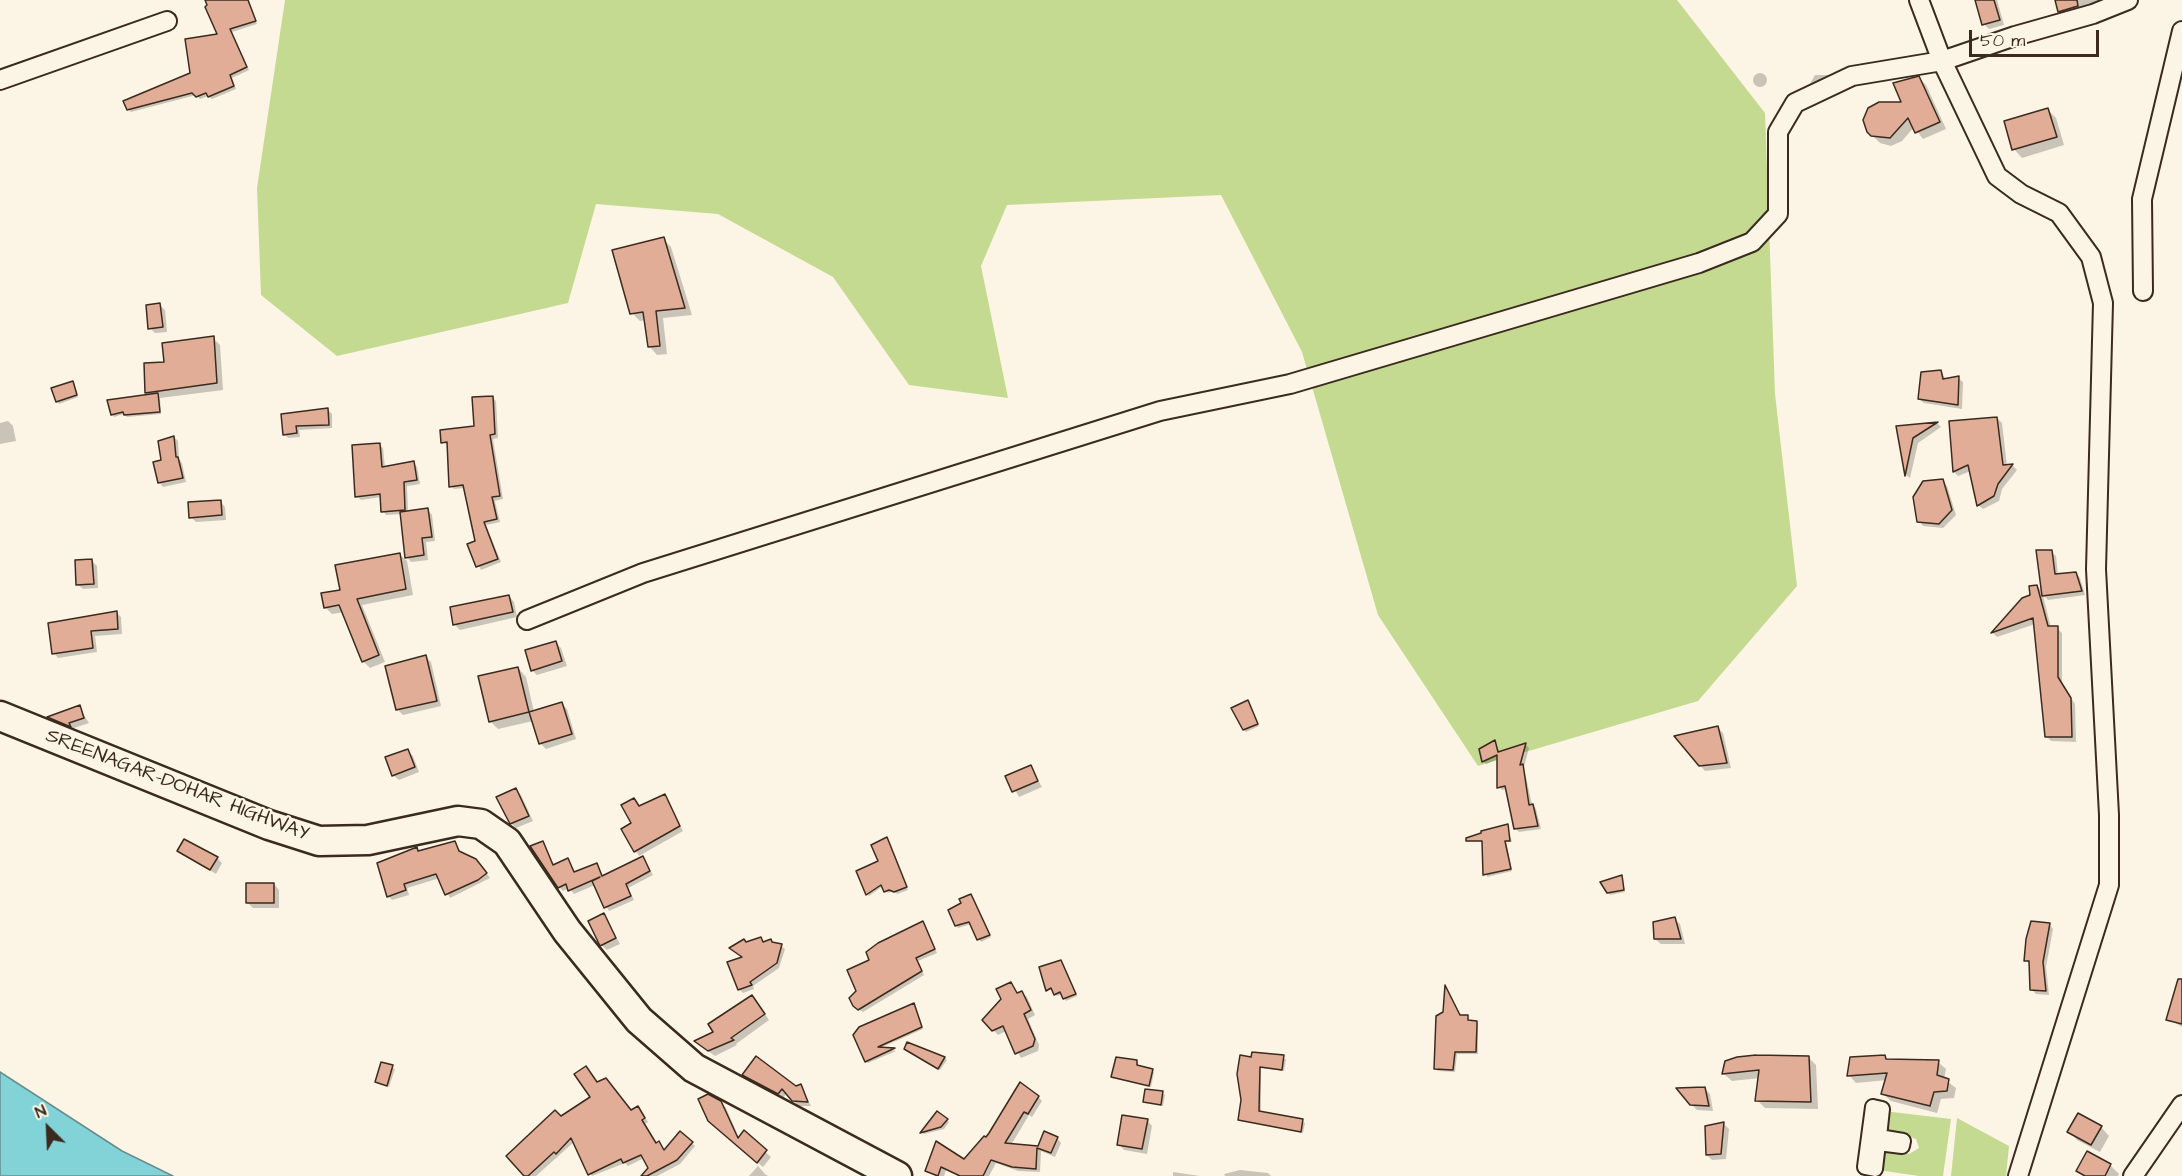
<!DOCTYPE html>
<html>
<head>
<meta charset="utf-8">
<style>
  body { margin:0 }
  #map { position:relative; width:2182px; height:1176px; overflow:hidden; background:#fcf5e5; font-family:"Architects Daughter",sans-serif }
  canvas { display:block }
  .north { position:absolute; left:18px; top:1098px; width:60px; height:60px; -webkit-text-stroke:4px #fcf5e5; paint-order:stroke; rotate:336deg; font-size:16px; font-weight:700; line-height:24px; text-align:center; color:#3b2a1e }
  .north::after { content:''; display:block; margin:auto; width:21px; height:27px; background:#3b2a1e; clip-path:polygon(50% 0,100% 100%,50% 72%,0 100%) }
  .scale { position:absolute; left:1969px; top:30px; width:130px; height:27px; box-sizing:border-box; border:3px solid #3b2a1e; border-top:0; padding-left:8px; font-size:18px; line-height:21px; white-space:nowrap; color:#3b2a1e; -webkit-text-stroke:4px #fcf5e5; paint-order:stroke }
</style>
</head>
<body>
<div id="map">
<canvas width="2182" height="1176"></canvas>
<div class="north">N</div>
<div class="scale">50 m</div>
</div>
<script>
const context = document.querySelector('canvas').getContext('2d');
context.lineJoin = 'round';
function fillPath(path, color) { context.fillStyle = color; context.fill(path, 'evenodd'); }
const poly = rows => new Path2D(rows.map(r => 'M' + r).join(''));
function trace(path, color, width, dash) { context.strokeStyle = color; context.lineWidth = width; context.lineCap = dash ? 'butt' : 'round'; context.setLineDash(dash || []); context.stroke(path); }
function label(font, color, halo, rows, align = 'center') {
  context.font = font + ' "Architects Daughter",sans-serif'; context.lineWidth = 4.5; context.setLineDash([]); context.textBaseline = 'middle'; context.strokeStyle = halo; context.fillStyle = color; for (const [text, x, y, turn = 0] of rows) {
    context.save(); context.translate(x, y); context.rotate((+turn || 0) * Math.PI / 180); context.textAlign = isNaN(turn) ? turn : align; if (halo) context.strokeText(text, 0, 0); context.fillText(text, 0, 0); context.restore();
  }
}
fillPath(poly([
  [285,0,1677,0,1765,113,1775,394,1797,586,1698,701,1478,766,1378,615,1302,352,1221,195,1007,205,981,266,1008,398,909,385,833,277,718,214,596,204,568,303,337,356,261,295,257,188],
  [1884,1111,1951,1119,1943,1176,1919,1176,1878,1170,1881,1145,1909,1154,1919,1148,1916,1139,1911,1137,1882,1135],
  [1957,1118,2009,1146,2006,1176,1951,1176]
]), '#c4da90');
const water = poly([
  [0,1072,122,1151,173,1176,0,1176,0,1072]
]);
fillPath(water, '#81d3d8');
trace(water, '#658f8e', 1.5);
fillPath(poly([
  [206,0,247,0,257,24,232,32,249,70,232,78,236,89,212,99,208,96,200,99,196,95,131,112,128,109,191,73,219,35],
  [1977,0,1997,0,2004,25,1989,29,1984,24],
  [2057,0,2111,0,2065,16,2060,11],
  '1753 80a7 7 0 1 1 14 0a7 7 0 1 1-14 0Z',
  [1815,75,1831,75,1835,79,1814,89,1810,84],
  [1919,78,1926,85,1946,129,1923,139,1914,127,1902,141,1891,146,1880,143,1872,135,1903,103],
  [2048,110,2056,118,2064,145,2022,158,2014,149],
  [663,239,671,247,692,315,663,318,667,354,657,355,650,347,646,320,640,321,632,313],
  [160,305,165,310,167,332,155,333,150,328],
  [213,338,220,345,223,390,160,398,161,414,127,417,124,414,114,417,112,414,151,396,147,392,166,364],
  [1941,371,1946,380,1958,378,1963,382,1962,409,1924,403,1919,399],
  [72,383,78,397,59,404,57,401],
  [492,397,496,401,498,438,493,439,503,499,495,501,500,522,486,525,501,562,481,570,469,545,477,542,465,488,454,489,451,486,449,446,443,442,476,427],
  [328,410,332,414,332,428,299,430,300,437,288,438,284,434,282,415],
  [1997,418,2002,423,2007,466,2013,466,2017,470,2002,489,1999,501,1983,509,1978,505,1971,471,1958,476,1954,472,1951,422],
  [8,421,13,426,16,441,0,444,0,423],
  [1937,423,1941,427,1918,443,1910,478,1906,475,1898,427],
  [174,437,178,441,179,459,182,463,186,482,163,487,159,482,163,462],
  [379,445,383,448,385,468,414,463,417,467,420,484,407,486,408,512,428,510,432,515,435,541,426,542,428,560,411,562,407,557,401,514,386,515,383,511,381,497,361,500,357,496],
  [1942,481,1947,486,1956,515,1943,528,1923,526,1919,521],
  [220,501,225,507,226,520,196,522,191,517],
  [2051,552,2056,556,2058,575,2076,573,2080,578,2085,595,2048,600,2043,595,2051,628,2057,628,2062,633,2062,683,2075,704,2076,742,2051,741,2046,736,2035,624,1997,637,1993,633,2023,599,2032,596,2037,586,2043,592],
  [400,555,407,561,413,595,362,605,385,662,370,668,363,661,344,612,332,614,325,607,341,591],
  [91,560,97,566,98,588,83,589,77,584],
  [509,596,514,602,517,617,460,630,455,625],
  [116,612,121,617,122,634,95,636,97,652,58,658,54,653],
  [556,643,561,648,567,666,537,675,532,670],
  [426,657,431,662,441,706,403,715,398,710,387,667],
  [518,668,526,677,534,712,561,703,567,709,576,739,546,749,540,743,533,721,498,729,490,721],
  [1249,704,1259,726,1246,732,1244,730],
  [79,707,89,723,74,728,75,731,50,718],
  [1718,728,1723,733,1731,768,1705,771,1700,765],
  [1495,742,1500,753,1526,745,1529,748,1524,767,1532,805,1536,809,1541,829,1519,832,1515,828,1507,789,1502,790,1499,787,1498,759,1486,764,1483,761],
  [407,751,413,756,419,772,399,780,393,775],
  [1030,767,1042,787,1019,797,1007,776],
  [516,789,521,795,533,821,516,828,511,823],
  [665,795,683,831,639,856,623,829,633,824,634,800,640,807],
  [1507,826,1512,842,1506,842,1512,871,1487,877,1484,842,1468,840],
  [887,839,908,890,897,894,893,891,888,893,883,886,869,896,867,894],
  [455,842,462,854,481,865,490,878,450,898,440,878,407,888,409,895,392,900,388,896,416,849,419,852],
  [543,843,555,866,568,860,576,873,596,865,604,877,643,858,653,875,628,888,634,900,609,911,595,885,574,894,569,888,563,891,559,887],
  [179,851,217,858,222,863,216,874],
  [1622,877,1625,892,1610,895,1608,893],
  [274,884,279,890,279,908,253,908,248,903],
  [971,896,991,937,981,942,971,924,958,928,956,925,963,904],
  [604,915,620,944,607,950,601,945],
  [1674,919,1680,924,1685,944,1661,944,1655,939],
  [923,923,937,953,918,961,924,975,863,1012,858,1009,871,961],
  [2049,924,2053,929,2046,967,2049,995,2036,994,2032,990,2030,964,2026,960],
  [760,939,764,943,781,946,785,949,779,968,753,986,754,989,743,993,739,989,746,944],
  [1062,964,1077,996,1066,1001,1062,994,1057,996,1053,990,1047,990],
  [1011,984,1019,994,1022,992,1027,997,1035,1015,1028,1019,1039,1045,1038,1051,1021,1058,1006,1031,998,1035,984,1020,1003,999],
  [757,1002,769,1020,736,1044,737,1045,715,1056,701,1046],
  [913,1005,923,1029,880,1048,896,1051,868,1063,866,1061],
  [2182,1008,2182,1027,2168,1019],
  [1461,1017,1467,1017,1470,1022,1478,1025,1478,1054,1457,1054,1455,1072,1438,1071,1435,1069],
  [908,1044,945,1058,947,1060,940,1070,908,1051],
  [1253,1053,1286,1059,1284,1071,1261,1068,1261,1113,1302,1121,1305,1123,1303,1133,1240,1120],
  [1885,1057,1888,1061,1938,1062,1946,1069,1944,1079,1956,1088,1954,1098,1941,1099,1937,1113,1891,1101,1883,1094,1887,1080,1856,1083,1849,1075],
  [1809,1058,1816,1065,1818,1109,1765,1108,1757,1100,1760,1078,1732,1081,1724,1074,1726,1062],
  [1137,1061,1138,1067,1154,1072,1151,1087,1113,1076],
  [382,1064,395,1069,389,1087,376,1081],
  [590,1071,598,1083,631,1112,638,1108,642,1112,648,1122,645,1124,657,1144,659,1143,665,1151,692,1143,695,1146,680,1164,657,1176,643,1176,650,1168,644,1158,628,1166,625,1163,592,1176,574,1142,536,1176,526,1176,561,1118,592,1098],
  [744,1075,796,1087,800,1086,811,1106,798,1106,787,1093,783,1098],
  [1704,1088,1710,1094,1713,1111,1697,1110,1691,1104],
  [1035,1093,1042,1101,1032,1117,1029,1115,1011,1145,1038,1147,1057,1138,1061,1143,1055,1157,1041,1151,1040,1172,1018,1171,996,1163,989,1176,958,1176,946,1170,944,1176,935,1176,927,1170,965,1161],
  [1162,1093,1165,1095,1163,1106,1145,1101],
  [720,1102,726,1108,739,1138,744,1133,771,1157,763,1167,715,1127],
  [937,1113,949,1122,944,1129,924,1134,922,1133],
  [1147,1120,1152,1126,1147,1154,1124,1150,1119,1144],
  [1724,1124,1729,1129,1726,1159,1712,1160,1707,1155],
  [2101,1127,2109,1136,2100,1152,2077,1140,2069,1131],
  [2088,1153,2111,1166,2119,1174,2118,1176,2083,1176,2078,1170],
  [758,1166,765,1174,768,1176,749,1176],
  [1240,1170,1268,1173,1271,1176,1225,1176,1224,1174],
  [1173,1172,1200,1176,1173,1176]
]), '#0003');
const building = poly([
  [205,0,248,0,256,21,230,29,247,67,230,75,234,86,208,97,206,93,196,97,192,93,127,110,123,101,190,73,185,39,217,34,205,7,207,5,205,0],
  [1975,0,1994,0,2000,20,1982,25,1975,0],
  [2055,0,2077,0,2078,6,2058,12,2055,0],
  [1919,76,1940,122,1915,133,1908,118,1890,138,1871,136,1867,132,1863,120,1868,108,1879,102,1901,102,1893,83,1919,76],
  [2048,108,2057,137,2012,150,2004,121,2048,108],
  [664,237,685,308,656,311,660,346,648,347,643,312,630,314,612,250,664,237],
  [160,303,163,327,148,329,146,305,160,303],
  [214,336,217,383,145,393,144,363,164,362,162,343,214,336],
  [1941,370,1943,379,1959,376,1958,405,1918,399,1921,372,1941,370],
  [73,381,77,395,56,402,51,388,73,381],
  [158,393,160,412,124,415,123,412,111,415,107,400,158,393],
  [493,396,495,434,490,435,500,496,492,497,497,519,484,522,498,559,476,567,467,544,475,541,463,485,449,487,447,442,441,443,440,430,474,426,472,397,493,396],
  [328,408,329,425,296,426,297,433,283,435,281,414,328,408],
  [1997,417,2003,465,2013,464,1998,484,1994,496,1977,506,1968,465,1953,472,1949,421,1997,417],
  [1938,422,1913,438,1905,476,1896,426,1938,422],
  [174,436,176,457,178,457,183,478,158,483,153,462,161,460,158,441,174,436],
  [380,443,382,467,414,461,417,480,404,482,405,510,381,512,380,494,355,497,352,445,380,443],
  [1943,479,1952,510,1939,524,1917,522,1913,497,1923,481,1943,479],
  [221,500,222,515,189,518,188,502,221,500],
  [428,508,432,537,422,538,424,555,405,558,400,512,428,508],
  [2036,550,2052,550,2055,574,2076,572,2082,591,2042,596,2036,550],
  [400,553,406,589,357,599,379,655,362,662,339,605,324,608,321,593,340,590,335,565,400,553],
  [92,559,94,584,76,585,75,560,92,559],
  [2037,585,2048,626,2058,626,2058,677,2071,698,2072,737,2045,737,2033,618,1991,633,2022,598,2030,595,2029,586,2037,585],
  [509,595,513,612,453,625,450,607,509,595],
  [117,611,118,629,91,631,93,648,52,654,48,623,117,611],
  [556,641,562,661,531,671,525,650,556,641],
  [426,655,437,701,396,710,385,666,426,655],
  [518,667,529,712,489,722,478,676,518,667],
  [1248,700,1258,724,1243,730,1231,708,1248,700],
  [562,702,572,734,539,744,529,712,562,702],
  [80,705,84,718,69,723,71,727,47,717,80,705],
  [1718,726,1727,763,1699,766,1674,736,1718,726],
  [1495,740,1498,752,1526,743,1520,765,1523,764,1529,805,1533,804,1538,826,1514,829,1505,786,1497,788,1497,755,1482,762,1479,749,1495,740],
  [408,749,415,767,392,776,385,757,408,749],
  [1031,765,1038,781,1012,792,1005,776,1031,765],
  [516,788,529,816,510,824,496,797,516,788],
  [665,794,680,826,634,852,621,829,631,823,621,805,634,798,639,806,665,794],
  [1508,824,1510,841,1505,841,1511,869,1483,875,1482,841,1466,841,1466,838,1481,833,1481,831,1508,824],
  [887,837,907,887,894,892,889,890,884,892,881,885,866,895,856,871,878,861,871,845,887,837],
  [184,839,218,857,210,870,177,851,184,839],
  [455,841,459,851,476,859,487,873,478,880,445,895,436,874,404,884,406,890,387,897,377,863,417,847,418,851,455,841],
  [543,841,553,865,568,858,574,872,597,863,602,876,643,856,650,871,626,884,631,896,604,908,592,881,600,877,568,891,566,884,558,888,530,846,543,841],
  [1622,875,1624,890,1607,893,1600,882,1622,875],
  [246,883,274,883,274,903,246,903,246,883],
  [971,894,990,935,977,940,969,922,955,926,948,910,961,903,959,899,971,894],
  [604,913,616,938,600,946,588,921,604,913],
  [1675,917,1681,939,1654,939,1653,922,1675,917],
  [923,921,935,949,916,958,922,971,858,1010,853,1006,849,998,856,991,847,970,869,960,866,952,878,943,923,921],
  [2031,921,2050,923,2043,962,2046,991,2030,990,2029,961,2024,961,2026,939,2031,921],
  [761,937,763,942,771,939,772,942,782,944,777,963,750,982,752,985,738,990,727,962,742,957,729,948,744,939,746,942,761,937],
  [1061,960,1076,994,1063,999,1060,992,1054,995,1051,988,1046,991,1039,967,1061,960],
  [2178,979,2182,979,2182,1024,2166,1020,2178,979],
  [1011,982,1017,993,1022,991,1031,1010,1024,1014,1035,1039,1033,1046,1015,1054,1003,1026,992,1031,982,1020,1001,999,996,989,1011,982],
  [1445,985,1460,1015,1468,1015,1468,1020,1477,1021,1477,1025,1476,1052,1455,1052,1453,1070,1434,1069,1436,1016,1443,1012,1445,985],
  [752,995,765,1014,731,1038,734,1040,708,1051,694,1041,713,1032,708,1024,752,995],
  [914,1003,922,1027,878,1047,895,1048,865,1062,853,1035,859,1027,914,1003],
  [907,1042,945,1057,938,1069,904,1049,907,1042],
  [1252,1052,1284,1055,1282,1070,1260,1067,1259,1111,1303,1119,1301,1132,1238,1120,1241,1100,1237,1074,1240,1055,1251,1057,1252,1052],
  [1756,1055,1809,1056,1811,1102,1755,1101,1759,1070,1722,1074,1725,1061,1737,1057,1756,1055],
  [1885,1055,1886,1059,1939,1060,1937,1075,1949,1079,1947,1091,1934,1092,1930,1106,1881,1094,1887,1073,1847,1076,1850,1057,1885,1055],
  [756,1056,796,1086,801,1084,808,1102,792,1101,782,1089,778,1094,742,1075,756,1056],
  [1116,1057,1137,1060,1137,1065,1153,1069,1149,1086,1111,1077,1116,1057],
  [381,1062,393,1065,387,1086,375,1082,381,1062],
  [586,1066,597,1082,606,1078,631,1110,638,1106,645,1118,642,1120,656,1143,659,1141,664,1150,680,1131,693,1142,677,1160,647,1176,641,1176,648,1168,641,1155,623,1163,621,1159,588,1175,571,1138,556,1154,554,1152,528,1176,524,1176,506,1156,555,1110,561,1116,590,1097,574,1074,586,1066],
  [1020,1082,1039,1096,1028,1114,1024,1112,1005,1143,1038,1146,1044,1131,1058,1137,1051,1153,1037,1148,1036,1169,1012,1167,991,1160,983,1176,960,1176,941,1167,938,1176,925,1171,936,1141,964,1159,984,1136,986,1137,989,1133,1020,1082],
  [1705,1087,1709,1106,1690,1105,1676,1088,1705,1087],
  [1145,1089,1163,1091,1161,1105,1143,1102,1145,1089],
  [708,1094,721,1101,738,1138,744,1130,767,1150,757,1163,708,1121,698,1099,708,1094],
  [937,1111,948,1119,941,1127,920,1133,937,1111],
  [2078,1113,2102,1126,2091,1145,2067,1132,2078,1113],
  [1122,1115,1148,1119,1142,1149,1117,1145,1122,1115],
  [1724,1122,1721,1154,1706,1155,1705,1126,1724,1122],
  [2087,1151,2111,1164,2105,1176,2085,1176,2076,1171,2087,1151]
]);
fillPath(building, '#e1ad96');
trace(building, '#3b2a1e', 1.5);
const pedestrian = poly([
  [1873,1107,1882,1109,1879,1137,1903,1141,1902,1146,1878,1143,1875,1169,1865,1167,1873,1107]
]);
const minor = poly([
  [1919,0,1942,61,1997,176,2021,194,2059,213,2091,257,2103,303,2096,569,2109,815,2109,885,2018,1176],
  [0,80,167,21],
  [2143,291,2142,199,2182,31],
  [527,620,643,573,1160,411,1290,384,1699,263,1752,242,1778,214,1778,132,1795,103,1852,76,1942,61,2015,36,2093,14,2128,0],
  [2133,1176,2182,1105]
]);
const primary = poly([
  [0,716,269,825,319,841,368,840,458,821,481,824,507,842,567,931,639,1020,694,1068,897,1176]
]);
trace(pedestrian, '#3b2a1e', 18);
trace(minor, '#3b2a1e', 22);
trace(primary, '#3b2a1e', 33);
trace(pedestrian, '#fcf5e5', 14);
trace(minor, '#fcf5e5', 18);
trace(primary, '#fcf5e5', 28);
label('20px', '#3b2a1e', '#fcf5e5', [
  ["SREENAGAR-DOHAR HIGHWAY",177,786,21]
]);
</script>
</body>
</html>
